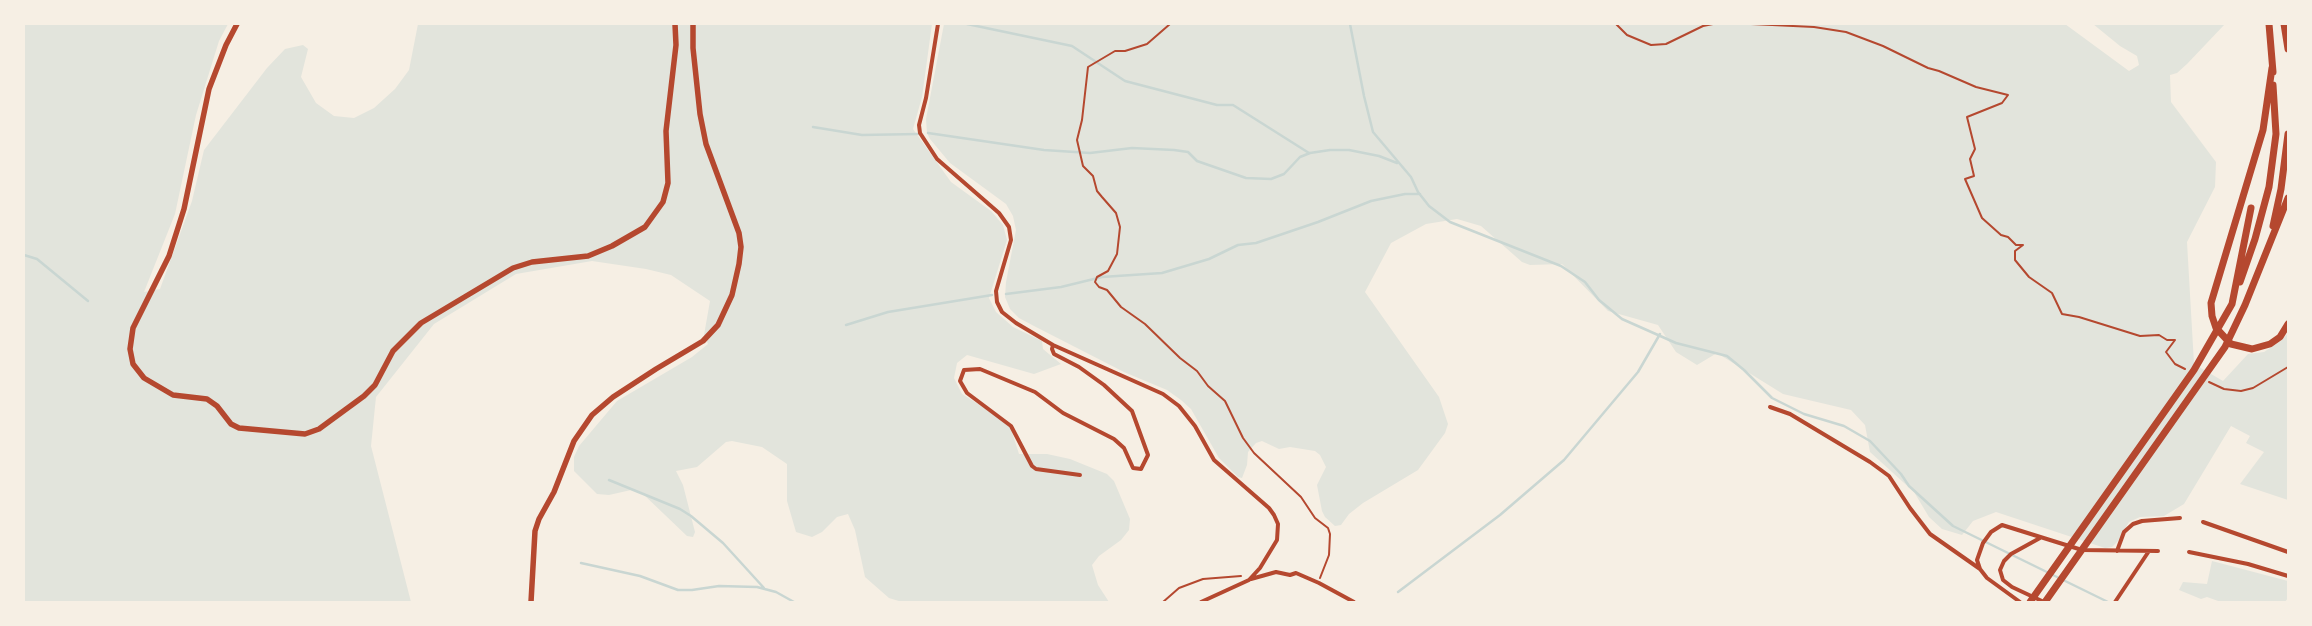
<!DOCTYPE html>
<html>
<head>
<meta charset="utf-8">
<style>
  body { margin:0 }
  #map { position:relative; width:2312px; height:626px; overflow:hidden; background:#f6efe4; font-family:"IBM Plex Serif",serif }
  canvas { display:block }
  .frame { position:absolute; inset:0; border:25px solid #f6efe4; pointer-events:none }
</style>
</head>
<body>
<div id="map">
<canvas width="2312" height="626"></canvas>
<div class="frame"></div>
</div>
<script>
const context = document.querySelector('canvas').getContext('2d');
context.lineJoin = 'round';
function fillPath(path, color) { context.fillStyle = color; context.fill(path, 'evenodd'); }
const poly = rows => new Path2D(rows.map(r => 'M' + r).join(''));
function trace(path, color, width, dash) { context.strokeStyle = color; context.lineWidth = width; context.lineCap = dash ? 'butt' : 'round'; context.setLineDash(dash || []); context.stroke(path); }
fillPath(poly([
  [24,24,228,24,219,41,196,115,175,214,144,292,160,289,192,201,204,150,267,68,285,49,303,45,308,49,301,77,316,103,334,116,354,118,374,108,395,89,409,70,418,24,932,24,922,97,913,129,951,182,991,211,1003,225,1007,240,989,298,996,312,1013,327,1042,341,1043,349,1061,364,1034,374,967,355,957,363,954,378,962,394,1001,418,1011,429,1019,454,1047,454,1070,459,1107,474,1114,481,1130,519,1129,530,1121,540,1099,556,1092,565,1098,585,1109,602,902,602,889,598,865,577,855,530,848,514,837,517,822,532,812,537,796,532,787,501,787,464,762,447,732,441,726,442,697,467,676,471,683,485,695,532,693,537,687,536,642,493,631,490,609,495,597,494,574,471,574,457,579,446,617,401,692,357,708,344,704,335,710,301,671,275,646,269,592,261,516,274,434,324,376,397,371,446,411,602,24,602],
  [944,24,2065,24,2129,71,2139,65,2137,56,2120,46,2093,24,2225,24,2187,64,2177,73,2170,75,2171,102,2216,162,2215,187,2187,242,2194,364,2223,381,2248,354,2264,352,2282,340,2288,333,2288,500,2240,484,2264,452,2246,443,2250,436,2231,426,2184,504,2164,516,2140,517,2129,522,2118,541,2112,547,2105,548,1996,512,1973,521,1962,535,1942,529,1929,517,1914,492,1870,452,1865,425,1851,410,1783,394,1717,353,1697,365,1676,352,1658,325,1608,311,1562,264,1530,265,1522,262,1481,226,1457,219,1426,224,1391,243,1365,292,1439,397,1448,424,1445,433,1418,470,1363,503,1349,514,1341,525,1335,526,1325,517,1322,511,1317,485,1326,467,1320,455,1315,451,1290,447,1279,449,1262,441,1256,443,1248,452,1247,465,1242,478,1238,477,1219,458,1191,409,1181,400,1167,390,1124,372,1034,326,1019,318,1010,309,1005,297,1006,282,1016,230,1013,216,1006,204,950,163,930,139,927,133,926,119],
  [2212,561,2288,581,2288,598,2285,602,2221,602,2207,597,2201,599,2179,590,2183,582,2207,584]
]), '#e2e4dc');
trace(poly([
  [967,24,1072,46,1125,81,1217,105,1233,105,1309,153],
  [1350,24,1364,96,1373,132,1411,177,1418,192,1429,206,1450,222,1561,266,1585,282,1599,300,1622,319,1676,343,1727,356,1744,370,1772,398,1804,414,1844,426,1870,441,1901,474,1909,486,1953,526,2108,602],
  [813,127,862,135,918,134],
  [928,133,1044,150,1090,153,1132,148,1174,150,1188,152,1197,161,1246,178,1271,179,1284,174,1300,157,1310,153,1330,150,1349,150,1379,156,1397,163],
  [24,255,37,259,88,301],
  [1006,294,1061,287,1102,277,1162,273,1209,259,1238,245,1256,243,1318,222,1371,201,1405,194,1420,194],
  [846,325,888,312,992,295],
  [609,480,680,509,691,516,723,543,764,588],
  [581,563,640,576,678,590,692,590,719,586,757,587,776,592,794,602],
  [1398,592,1500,515,1564,460,1638,372,1660,334]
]), '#c9d6d2', 2.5);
trace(poly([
  [1170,24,1147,44,1125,51,1115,51,1088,67,1082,120,1077,140,1083,166,1093,176,1097,191,1102,197,1116,213,1120,227,1117,254,1108,271,1097,277,1095,282,1099,287,1107,290,1121,307,1145,324,1180,358,1197,371,1208,386,1225,401,1243,438,1254,453,1301,497,1315,518,1328,528,1330,534,1329,555,1320,578],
  [1616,24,1627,35,1651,45,1666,44,1703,26,1713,24],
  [1751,24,1814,27,1846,32,1883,46,1928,68,1939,71,1976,87,2008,95,2002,103,1967,117,1975,149,1970,159,1974,176,1965,179,1982,218,2001,235,2008,237,2016,245,2023,245,2015,251,2015,260,2029,277,2052,293,2062,314,2079,317,2140,336,2159,335,2167,340,2175,340,2166,352,2175,364,2185,369],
  [2209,382,2224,389,2241,391,2253,388,2288,367],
  [1163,602,1179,588,1203,579,1241,576]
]), '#b5482f', 2);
trace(poly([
  [938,24,926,98,919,125,920,133,937,159,999,213,1009,227,1011,240,996,291,997,302,1002,312,1016,323,1053,345,1163,394,1179,406,1195,426,1214,460,1269,508,1274,515,1278,524,1277,540,1260,568,1249,580,1201,602],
  [1053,345,1052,349,1054,354,1079,367,1104,385,1132,411,1148,455,1141,469,1133,468,1124,448,1114,439,1063,413,1035,392,980,369,964,370,960,381,967,393,1011,426,1032,466,1036,469,1080,475],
  [1770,407,1790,414,1870,462,1889,476,1910,508,1930,534,1980,569],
  [2203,522,2288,552],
  [2040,538,2011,554,2004,561,2000,570,2003,580,2012,587,2044,602],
  [2117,551,2124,532,2133,524,2142,521,2180,518],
  [2189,552,2248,564,2288,576],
  [1251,579,1276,572,1290,575,1296,573,1319,583,1354,602],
  [2020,602,1987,578,1980,569,1977,560,1983,543,1991,532,2002,525,2082,550,2158,551],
  [2115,602,2149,551]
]), '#b5482f', 4);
trace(poly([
  [237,24,226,45,209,89,184,209,169,256,133,328,130,349,133,364,144,378,173,395,207,399,217,406,231,424,239,428,305,434,319,429,364,396,375,385,393,351,421,323,513,268,532,262,588,256,612,246,645,227,663,202,668,183,666,131,676,45,675,24],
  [531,602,535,531,539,519,554,492,574,441,592,415,613,397,656,369,703,341,718,325,732,295,739,264,741,247,739,233,706,144,700,114,693,48,693,24]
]), '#b5482f', 5.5);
trace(poly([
  [2269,24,2273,72],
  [2284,24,2288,49],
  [2272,68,2263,130,2211,303,2212,316,2216,328,2231,344,2252,349,2270,344,2280,337,2288,324],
  [2273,226,2281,189,2288,134],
  [2240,282,2255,239,2269,187,2276,134,2273,85],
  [2030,602,2194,370,2232,304,2251,208],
  [2045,602,2225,347,2245,305,2288,198]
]), '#b5482f', 7);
</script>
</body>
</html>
